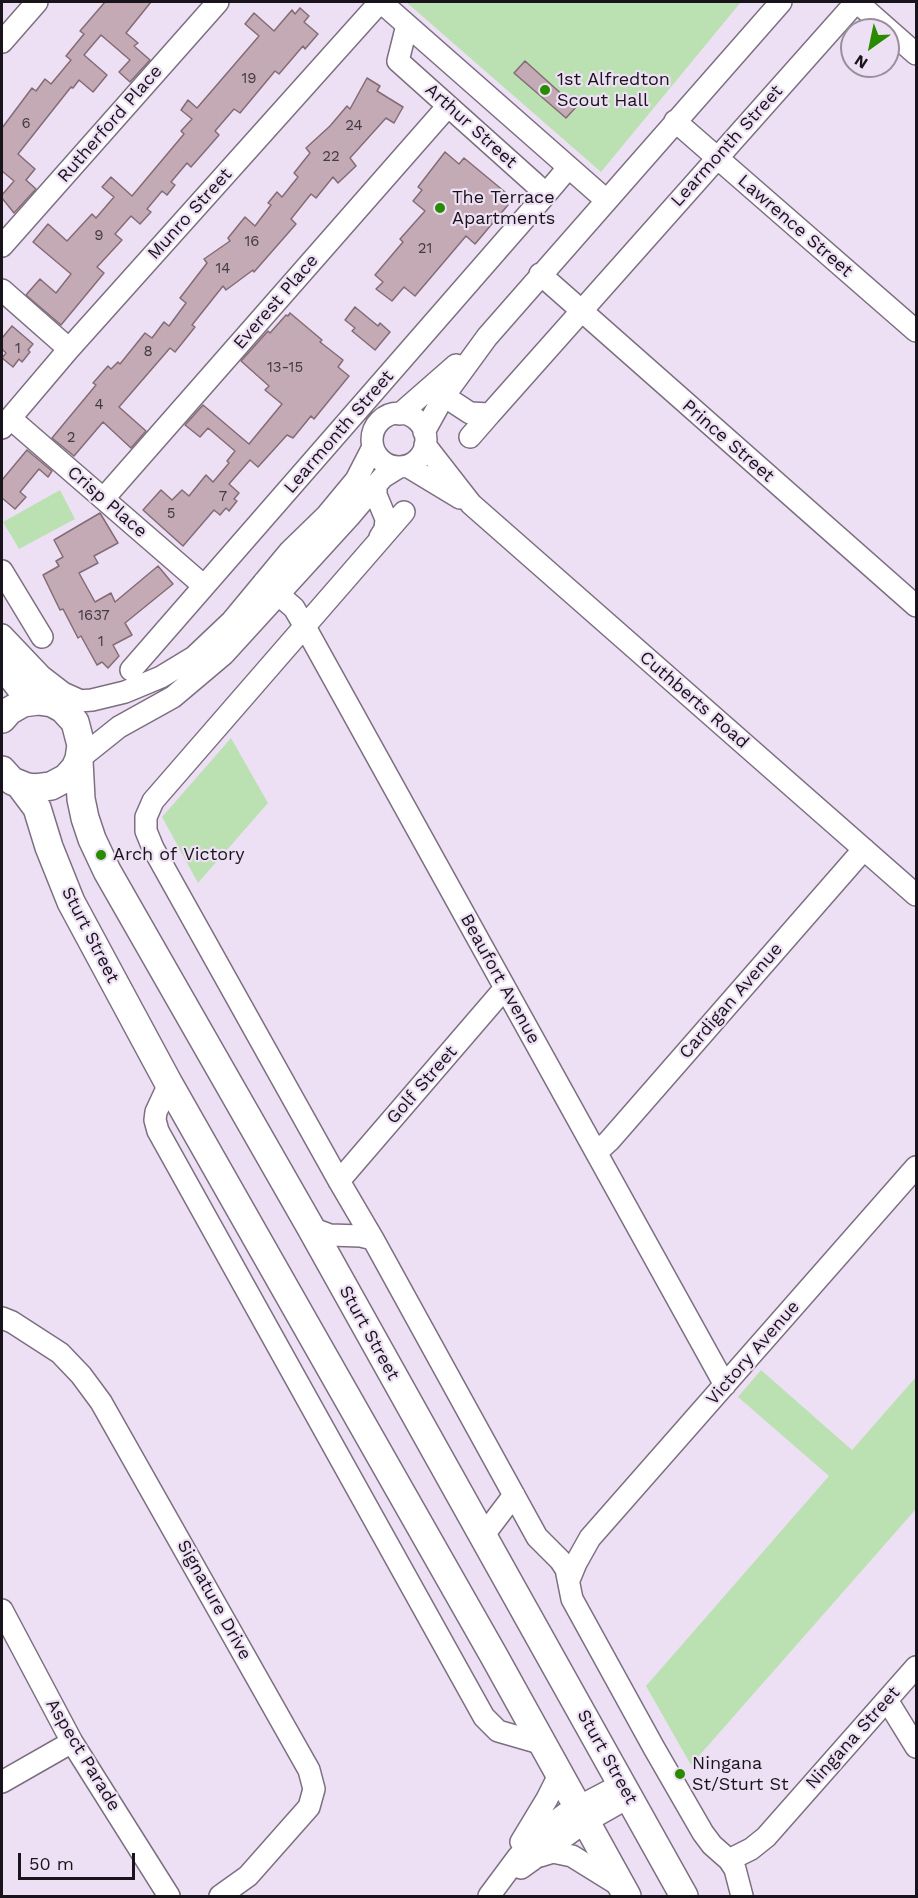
<!DOCTYPE html>
<html>
<head>
<meta charset="utf-8">
<style>
  body { margin:0 }
  #map { position:relative; width:918px; height:1898px; overflow:hidden; background:#eee0f4; font-family:"Work Sans",sans-serif }
  canvas { display:block }
  .frame { position:absolute; inset:0; border:3px solid #19141b; pointer-events:none }
  .north { position:absolute; left:840px; top:18px; width:60px; height:60px; box-sizing:border-box; background:#eee0f4; border:2px solid #998e9d; border-radius:50%; rotate:213deg; font-size:16px; font-weight:700; line-height:24px; text-align:center; color:#19141b }
  .north::after { content:''; display:block; margin:auto; width:21px; height:27px; background:#298b00; clip-path:polygon(50% 0,100% 100%,50% 72%,0 100%) }
  .scale { position:absolute; left:18px; top:1853px; width:117px; height:27px; box-sizing:border-box; border:3px solid #19141b; border-top:0; padding-left:8px; font-size:18px; line-height:21px; white-space:nowrap; color:#19141b; -webkit-text-stroke:4px #eee0f4; paint-order:stroke }
</style>
</head>
<body>
<div id="map">
<canvas width="918" height="1898"></canvas>
<div class="frame"></div>
<div class="north">N</div>
<div class="scale">50 m</div>
</div>
<script>
const context = document.querySelector('canvas').getContext('2d');
context.lineJoin = 'round';
function fillPath(path, color) { context.fillStyle = color; context.fill(path, 'evenodd'); }
const poly = rows => new Path2D(rows.map(r => 'M' + r).join(''));
function trace(path, color, width, dash) { context.strokeStyle = color; context.lineWidth = width; context.lineCap = dash ? 'butt' : 'round'; context.setLineDash(dash || []); context.stroke(path); }
function label(font, color, halo, rows, align = 'center') {
  context.font = font + ' "Work Sans",sans-serif'; context.lineWidth = 4.5; context.setLineDash([]); context.textBaseline = 'middle'; context.strokeStyle = halo; context.fillStyle = color; for (const [text, x, y, turn = 0] of rows) {
    context.save(); context.translate(x, y); context.rotate((+turn || 0) * Math.PI / 180); context.textAlign = isNaN(turn) ? turn : align; if (halo) context.strokeText(text, 0, 0); context.fillText(text, 0, 0); context.restore();
  }
}
fillPath(poly([
  [406,2,741,2,601,172],
  [60,490,75,519,19,549,3,522],
  [231,738,268,803,198,883,162,817],
  [761,1370,852,1450,916,1377,916,1509,691,1765,646,1686,829,1476,738,1397]
]), '#bbe1b2');
const building = poly([
  [105,2,151,2,126,33,138,43,134,46,150,60,130,82,119,72,130,60,101,35,84,55,107,75,93,92,79,80,73,88,71,87,18,154,35,169,26,180,36,189,14,213,2,198,2,195,14,181,2,171,2,128,32,88,36,91,45,79,51,84,71,60,66,56,84,34,80,31,105,2],
  [300,8,309,16,304,22,318,34,305,49,303,46,279,74,275,71,240,113,234,109,215,131,219,135,191,167,187,163,171,182,175,185,167,195,162,191,147,209,151,212,140,224,131,216,115,234,122,240,97,267,104,273,61,325,26,295,40,279,56,293,71,274,33,242,48,224,67,241,92,214,96,218,114,197,102,187,111,177,132,196,184,134,181,131,192,119,181,110,188,100,197,108,259,36,245,24,254,13,274,31,292,10,295,14,300,8],
  [525,61,576,107,566,118,514,73,525,61],
  [367,78,380,86,377,91,403,107,394,123,386,118,350,158,356,166,338,183,333,177,316,198,311,194,291,219,296,224,254,272,253,270,226,290,223,286,192,325,195,327,175,352,170,348,119,407,146,431,131,448,103,422,74,456,52,438,96,385,93,383,108,366,111,369,118,362,120,364,145,333,152,338,164,322,169,326,186,303,180,298,207,263,204,259,230,241,228,238,245,217,255,226,271,205,268,203,277,192,282,197,298,177,294,173,310,153,306,148,330,126,347,106,350,109,367,78],
  [445,152,459,164,464,158,505,192,499,198,508,205,475,244,466,236,415,296,404,287,392,301,376,289,383,282,375,275,403,242,400,239,425,211,413,201,422,190,418,187,445,152],
  [355,307,378,326,380,323,390,332,375,350,352,331,355,328,345,320,355,307],
  [290,313,322,340,320,342,343,360,338,367,349,376,314,419,311,416,293,438,287,435,258,467,250,460,229,484,239,493,234,499,237,501,229,511,226,508,220,515,214,510,183,546,143,510,161,490,172,500,182,490,189,496,206,475,213,482,229,463,227,461,235,451,208,428,200,437,185,425,203,405,249,444,282,404,265,390,269,386,241,361,268,331,270,333,286,315,288,316,290,313],
  [12,326,33,344,28,350,30,352,22,362,19,359,13,367,2,358,6,353,2,349,2,338,12,326],
  [27,450,52,471,48,477,39,469,20,492,26,497,15,509,2,498,2,480,27,450],
  [100,513,118,543,94,556,98,563,79,573,95,602,111,593,115,602,158,566,173,584,125,623,132,635,113,645,119,656,108,668,102,662,97,665,81,636,78,638,63,609,60,610,43,575,59,566,56,561,63,557,54,540,100,513]
]);
fillPath(building, '#c3aab5');
trace(building, '#836c76', 1.5);
const minor = poly([
  [381,2,606,200],
  [857,2,916,54],
  [407,25,398,61,533,182,546,194,568,168],
  [2,42,37,2],
  [675,121,916,331],
  [2,246,218,2],
  [540,274,916,606],
  [2,290,69,349],
  [444,396,470,413,490,414,856,2],
  '372 440a27 27 0 1 1 54 0a27 27 0 1 1-54 0Z',
  [400,414,456,365],
  [10,418,204,586],
  [2,428,69,349,380,2],
  [424,432,444,396,487,337,781,2],
  [470,437,490,414],
  [425,445,471,504,916,895],
  [407,466,460,498],
  [376,485,376,495,386,519,385,529,380,537],
  [104,498,448,106],
  [404,512,153,801,146,817,146,831,153,848,339,1181,373,1239,537,1537,560,1560,566,1569,572,1599,654,1748,703,1833,712,1845,729,1860,735,1869,742,1896],
  [2,571,42,637],
  [264,582,294,608,304,625,725,1385],
  [2,635,41,676,63,693,81,701],
  [131,670,546,194],
  [52,703,92,700,125,692,161,677,194,657,232,621,290,551,327,515,356,480,373,447],
  [79,759,119,727,173,697,224,654,349,517,376,485,383,477,399,467],
  [169,1084,156,1112,155,1120,158,1131,484,1717,498,1731,543,1744],
  [597,1152,609,1141,864,849],
  [339,1181,505,988],
  [311,1228,330,1235,361,1236,373,1239],
  [2,1318,12,1322,60,1353,81,1375,101,1402,309,1770,314,1789,309,1807,248,1876,220,1896],
  [483,1536,514,1495],
  [569,1580,576,1563,590,1538,916,1167],
  [2,1610,72,1742,169,1896],
  [887,1700,916,1747],
  [2,1782,72,1742],
  [521,1842,547,1799,560,1773],
  [540,1856,553,1852,572,1856,622,1887],
  [729,1860,751,1849,766,1837,916,1667],
  [521,1868,585,1822,629,1797],
  [489,1896,518,1857,544,1830,565,1814,622,1784]
]);
const major = poly([
  [2,664,19,686,38,701],
  [2,719,9,711,23,703,38,701,52,703,63,709,75,722,81,745,79,759,75,768,66,778,51,786,35,788,27,787,12,781,2,770],
  [79,761,81,799,85,818,92,839,107,871,311,1228,684,1896],
  [19,784,37,808,49,847,71,902,169,1084,494,1656,627,1896]
]);
trace(minor, '#7c6f81', 24);
trace(major, '#7c6f81', 30);
trace(minor, '#fff', 21);
trace(major, '#fff', 27);
for (const [x, y, r, color] of [
  [545,90,6,"#298b00"],
  [440,208,6,"#298b00"],
  [101,855,6,"#298b00"],
  [680,1774,6,"#298b00"]
]) { const dot = new Path2D(); dot.arc(x, y, r, 0, 2 * Math.PI); context.fillStyle = color; context.fill(dot); trace(dot, '#eee0f4', 2); }
label('15px', '#443a42', null, [
  ["19",249,79],
  ["6",26,124],
  ["24",354,126],
  ["22",331,157],
  ["9",99,236],
  ["16",252,242],
  ["21",425,249],
  ["14",223,269],
  ["1",18,349],
  ["8",148,352],
  ["13-15",285,368],
  ["4",99,405],
  ["2",71,438],
  ["7",223,497],
  ["5",171,514],
  ["1637",94,616],
  ["1",101,642]
]);
label('18px', '#19141b', '#eee0f4', [
  ["1st Alfredton",557,80],
  ["Scout Hall",557,101],
  ["The Terrace",452,198],
  ["Apartments",452,219],
  ["Arch of Victory",113,855],
  ["Ningana",692,1764],
  ["St/Sturt St",692,1785]
], 'left');
label('18px', '#19141b', '#eee0f4', [
  ["Rutherford Place",110,124,-49],
  ["Arthur Street",471,126,42],
  ["Learmonth Street",727,146,-48],
  ["Munro Street",190,214,-48],
  ["Lawrence Street",795,226,41],
  ["Everest Place",276,302,-49],
  ["Learmonth Street",339,432,-49],
  ["Prince Street",728,441,41],
  ["Crisp Place",107,502,41],
  ["Cuthberts Road",694,700,41],
  ["Sturt Street",90,935,63],
  ["Beaufort Avenue",500,979,61],
  ["Cardigan Avenue",731,1001,-49],
  ["Golf Street",422,1085,-49],
  ["Sturt Street",369,1333,61],
  ["Victory Avenue",753,1353,-49],
  ["Signature Drive",214,1600,61],
  ["Ningana Street",853,1738,-48],
  ["Aspect Parade",83,1755,59],
  ["Sturt Street",607,1757,61]
]);
</script>
</body>
</html>
